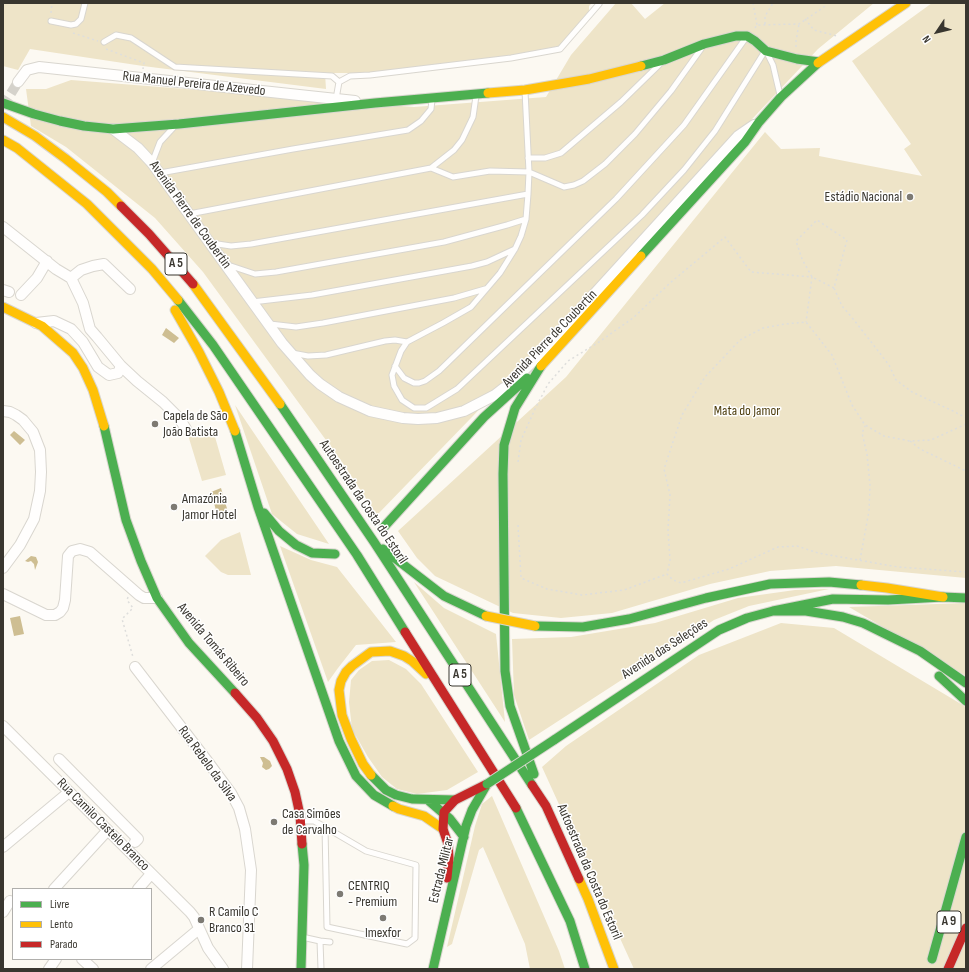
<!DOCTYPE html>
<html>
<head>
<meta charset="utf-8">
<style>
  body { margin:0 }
  #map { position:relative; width:969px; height:972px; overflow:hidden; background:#fcf9f2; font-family:"Sofia Sans Condensed",sans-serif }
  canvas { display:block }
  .frame { position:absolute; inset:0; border:4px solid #39362f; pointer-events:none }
  .legend { position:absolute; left:12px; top:888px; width:140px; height:72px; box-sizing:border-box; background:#fff; border:1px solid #b0afac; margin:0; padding:5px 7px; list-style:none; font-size:12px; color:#39362f }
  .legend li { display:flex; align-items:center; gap:8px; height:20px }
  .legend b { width:20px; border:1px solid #b0afac }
  .north { position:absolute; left:917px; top:12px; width:40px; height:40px; -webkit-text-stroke:3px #fff; paint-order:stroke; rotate:235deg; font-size:11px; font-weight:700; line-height:16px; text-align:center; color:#39362f }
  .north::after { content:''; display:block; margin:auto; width:14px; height:18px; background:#39362f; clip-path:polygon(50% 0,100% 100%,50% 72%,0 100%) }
</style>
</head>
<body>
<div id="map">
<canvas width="969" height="972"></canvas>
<div class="frame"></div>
<ul class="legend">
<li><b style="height:5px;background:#4caf50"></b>Livre</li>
<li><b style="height:5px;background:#ffc107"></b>Lento</li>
<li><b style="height:5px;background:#c62828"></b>Parado</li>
</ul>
<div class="north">N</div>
</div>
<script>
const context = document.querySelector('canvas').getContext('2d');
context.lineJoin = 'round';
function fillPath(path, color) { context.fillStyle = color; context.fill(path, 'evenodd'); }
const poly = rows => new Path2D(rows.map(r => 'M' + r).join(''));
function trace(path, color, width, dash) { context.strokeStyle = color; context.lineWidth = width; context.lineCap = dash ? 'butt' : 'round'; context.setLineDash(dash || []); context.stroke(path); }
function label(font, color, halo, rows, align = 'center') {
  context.font = font + ' "Sofia Sans Condensed",sans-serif'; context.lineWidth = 3; context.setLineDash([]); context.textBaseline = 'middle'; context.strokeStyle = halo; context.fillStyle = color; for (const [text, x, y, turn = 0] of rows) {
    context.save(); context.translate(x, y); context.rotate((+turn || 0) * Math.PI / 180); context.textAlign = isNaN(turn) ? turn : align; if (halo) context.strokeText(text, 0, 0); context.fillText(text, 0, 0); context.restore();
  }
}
fillPath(poly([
  [3,3,591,3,591,4,589,6,589,13,559,46,524,54,370,73,325,73,326,89,143,66,30,49,18,70,3,66],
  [616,3,631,3,645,19,665,3,874,3,818,49,472,417,377,515,342,462,203,272,155,218,66,147,31,126,26,89,46,89,71,80,414,107,546,97,571,55],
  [932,3,966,3,966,578,836,566,770,571,710,584,612,613,561,618,513,613,435,576,417,558,398,531,566,377,765,132,781,149,820,148,819,156,922,176,904,149,911,144,852,61],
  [235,405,329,544,297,534,272,514],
  [213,430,226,475,202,481,188,435],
  [240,532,251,575,228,575,221,572,205,556,221,540],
  [280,546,311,560,337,567,396,642,356,645,338,668,328,682],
  [414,582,444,608,496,634,505,722],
  [829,589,749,606,714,620,529,740,514,695,512,639,571,637,655,623,738,598,795,590],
  [966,603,966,676,849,607],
  [781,623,834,628,966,707,966,969,634,969,542,767,566,746,699,655],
  [389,660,406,669,421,684,478,772,447,790,417,794,397,789,382,777,368,757,352,729,349,702,351,680,359,670,372,661],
  [492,796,559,951,565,969,530,969,525,944,483,847,479,850,452,944,447,947,475,826,482,804]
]), '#eee4c8');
fillPath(poly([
  [166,328,179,338,174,343,162,335],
  [14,431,25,440,20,445,10,435],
  [221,488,228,512,224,513,224,514,217,514,211,492],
  [31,556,36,557,38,562,35,570,34,564,31,561,28,562,25,561],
  [20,616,24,634,14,636,10,618],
  [260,757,264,757,270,761,272,766,269,769,266,770,262,767,263,763]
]), '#cebe92');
trace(poly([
  [3,106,18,82]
]), '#d5d2cb', 10, [10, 5]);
const lane = poly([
  [51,21,71,25,76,24,81,19,85,3],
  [104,42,116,35,131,38,175,67,332,76,339,82,336,99],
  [767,53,773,65,780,95],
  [339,82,350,76,370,75,511,58,560,49,599,4],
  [525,91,529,172,528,194,526,219,521,236,515,249,500,273,471,307,443,323,407,342,401,351,392,375,394,386,402,400,414,408,426,408,431,405,457,389,642,215,684,170,715,131,765,51],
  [528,158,545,158,561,153,621,102,659,65],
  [152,163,160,142,173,128],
  [431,168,454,150,462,140,473,117,476,96],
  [160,173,293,149,408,130,421,121,431,109,432,100],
  [189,214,431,168,453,177,490,171,529,172,564,187,574,185,583,181,605,164,635,134,671,91,701,49],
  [211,243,231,246,251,244,528,194],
  [228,265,255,274,276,272,444,242,507,225,526,219],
  [252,302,312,295,472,266,487,262,515,249],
  [270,324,296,327,323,323,454,298,485,289],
  [292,353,308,356,326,355,385,341,395,340,407,342],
  [395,366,404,378,414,383,419,383,425,381,439,371,616,199,684,125,745,39],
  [301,821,314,821,325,827,327,927,407,944,415,938,416,865,366,851,325,827],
  [302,937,320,941,321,969],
  [320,941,330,942]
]);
const street = poly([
  [18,82,27,70,39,67,355,101],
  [113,129,138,148,152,163,282,343,310,375,320,384,339,397,370,411,403,418,418,419,437,418,464,411,495,395,504,388],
  [3,227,56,269,71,278,83,303,90,329,97,337,121,366,137,381,163,402,179,418,186,429],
  [71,278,81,270,93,266,104,264,130,289],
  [3,290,9,292],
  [21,295,37,278,47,261],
  [36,323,54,321,71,329,83,342,98,367,109,375,118,373,121,366],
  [516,378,535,359,738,136,754,125],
  [3,411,10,412,16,415,23,420,33,432,40,450,41,472,40,491,34,519,20,545,3,568],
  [3,594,46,615,55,615,60,612,63,608,65,600,68,556,72,551,80,549,90,552,139,595,144,598,157,598],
  [135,667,208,762,231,793,239,808,245,829,251,870,247,969],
  [3,726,190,912,194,917,208,948,223,969],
  [59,759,138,839,135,842],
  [3,847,69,792],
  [54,889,107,831],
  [138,889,151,874],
  [3,912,10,901],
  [82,959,93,969],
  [49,969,56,959],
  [151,969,199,929]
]);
const fast = poly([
  [641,66,664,60,704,44,736,36,747,36,755,41,766,51,797,59,819,62],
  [3,103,34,114,60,121,84,126,113,129],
  [113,129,179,124,375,103,488,93],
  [641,256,745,142,759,122,781,97,818,63],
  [178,300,213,345,357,555,405,632],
  [280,404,374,542,532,785],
  [104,426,126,520,141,561,157,598,189,643,235,693],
  [235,431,258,507,339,741,356,776,374,795,393,806],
  [264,513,279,531,296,545,312,553,335,554],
  [383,528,484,417,527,378],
  [383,549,444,596,486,616],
  [773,611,833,599,888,600,943,597,966,598],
  [535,626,583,627,629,619,706,598,770,584,829,582,861,585],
  [939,676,966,701],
  [554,740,719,630,747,618,773,611,806,611,843,617,863,623,920,651,966,683],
  [534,774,510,706,505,671,503,474,504,445,515,408,541,366],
  [371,775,386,790,396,795,412,799,455,800],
  [428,800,450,819,464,837],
  [516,808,570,921,585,969],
  [932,959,966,837],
  [301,969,304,865,302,844],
  [433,969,466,826,472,810,487,784]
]);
const slow = poly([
  [818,63,906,3],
  [488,93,525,90,589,79,641,66],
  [3,117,35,136,66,159,107,192,121,206],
  [3,140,17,148,87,204,152,269,178,300],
  [193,284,280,404],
  [3,307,42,326,73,353,83,368,93,390,104,426],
  [175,310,199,352,219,392,235,431],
  [541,366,641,256],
  [861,585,887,588,943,597],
  [371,775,363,764,351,739,342,715,339,690,341,681,346,672,352,666,371,652,390,651,404,656,412,661,426,674],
  [393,806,399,809,424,816,443,829],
  [579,879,588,899,614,969]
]);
const jam = poly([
  [121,206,149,234,193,284],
  [405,632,516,808],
  [235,693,257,718,273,741,287,769,295,792,300,815,302,844],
  [532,785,546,806,579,879],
  [447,878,449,858,448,844,443,829,444,812,455,800,487,784],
  [948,969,966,928]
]);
trace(lane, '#d9d6cf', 7);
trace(street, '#d9d6cf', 12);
trace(fast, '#d9d6cf', 11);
trace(slow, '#d9d6cf', 11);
trace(jam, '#d9d6cf', 11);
trace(poly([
  [753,3,757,25],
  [51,13,52,3],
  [805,19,814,30,837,36],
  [765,24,765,16,773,3],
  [755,28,757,25,799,24,824,7,826,3],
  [73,33,98,41],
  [796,47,796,41,799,24],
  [106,49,144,63,143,69],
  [834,288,812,277,802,259,796,241,817,220,847,240,834,288,842,306,854,320,889,365,896,380,912,392,953,411,966,418],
  [966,424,931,440,910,441,884,436,865,425,852,405,832,355,806,322,785,324,763,328,740,340,705,377,682,415,664,469,670,495,668,530,670,560,667,574,673,580,681,583,729,569,778,547,797,546,818,553,898,567,966,572],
  [910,441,920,449,966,471],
  [518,462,521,440,535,409,548,384,568,361,599,342,633,318,670,283,725,237,751,272,812,277,806,322],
  [518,525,521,578,547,589,582,595,624,590,667,574],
  [860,560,869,511,870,485,867,454,862,433,865,426],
  [128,597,127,600,133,608,122,619,133,657]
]), '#dededc', 1.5, [2, 3]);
trace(lane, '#fffefd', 5);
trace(street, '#fffefd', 10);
trace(fast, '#4caf50', 9);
trace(slow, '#ffc107', 9);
trace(jam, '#c62828', 9);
const fastBridge = poly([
  [487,784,554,740]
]);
const slowBridge = poly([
  [486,616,535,626]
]);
trace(fastBridge, '#d9d6cf', 11, []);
trace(slowBridge, '#d9d6cf', 11, []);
trace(fastBridge, '#4caf50', 9);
trace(slowBridge, '#ffc107', 9);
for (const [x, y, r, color] of [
  [910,197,4,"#7d7a73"],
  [155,424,4,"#7d7a73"],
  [174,507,4,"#7d7a73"],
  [274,822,4,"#7d7a73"],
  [340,894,4,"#7d7a73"],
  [383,918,4,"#7d7a73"],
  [201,920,4,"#7d7a73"]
]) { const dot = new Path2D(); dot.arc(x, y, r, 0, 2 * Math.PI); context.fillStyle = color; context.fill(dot); trace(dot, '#fff', 1.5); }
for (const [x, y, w] of [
  [176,264,22],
  [460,675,22],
  [949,922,24]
]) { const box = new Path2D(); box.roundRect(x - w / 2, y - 11, w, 22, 3); context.fillStyle = '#fff'; context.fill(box); trace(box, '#39362f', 1); }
label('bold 13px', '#39362f', null, [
  ["A 5",176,264],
  ["A 5",460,675],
  ["A 9",949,922]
]);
label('14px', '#39362f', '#fff', [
  ["Rua Manuel Pereira de Azevedo",194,84,6],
  ["Avenida Pierre de Coubertin",190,215,54],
  ["Avenida Pierre de Coubertin",550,339,-46],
  ["Autoestrada da Costa do Estoril",363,502,56],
  ["Avenida Tomás Ribeiro",213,645,50],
  ["Avenida das Seleções",665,649,-33],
  ["Rua Rebelo da Silva",207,764,54],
  ["Rua Camilo Castelo Branco",103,825,45],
  ["Estrada Militar",442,870,-76],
  ["Autoestrada da Costa do Estoril",589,872,67]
]);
label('14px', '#39362f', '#fff', [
  ["Estádio Nacional",902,197,"right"],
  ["Capela de São",163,416],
  ["João Batista",163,432],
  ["Amazónia",182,499],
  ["Jamor Hotel",182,515],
  ["Casa Simões",282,814],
  ["de Carvalho",282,830],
  ["CENTRIQ",348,886],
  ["- Premium",348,902],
  ["R Camilo C",209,912],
  ["Branco 31",209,928],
  ["Imexfor",383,933,"center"]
], 'left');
label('14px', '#4d3d0d', '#fff', [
  ["Mata do Jamor",747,411]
]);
</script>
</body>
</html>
